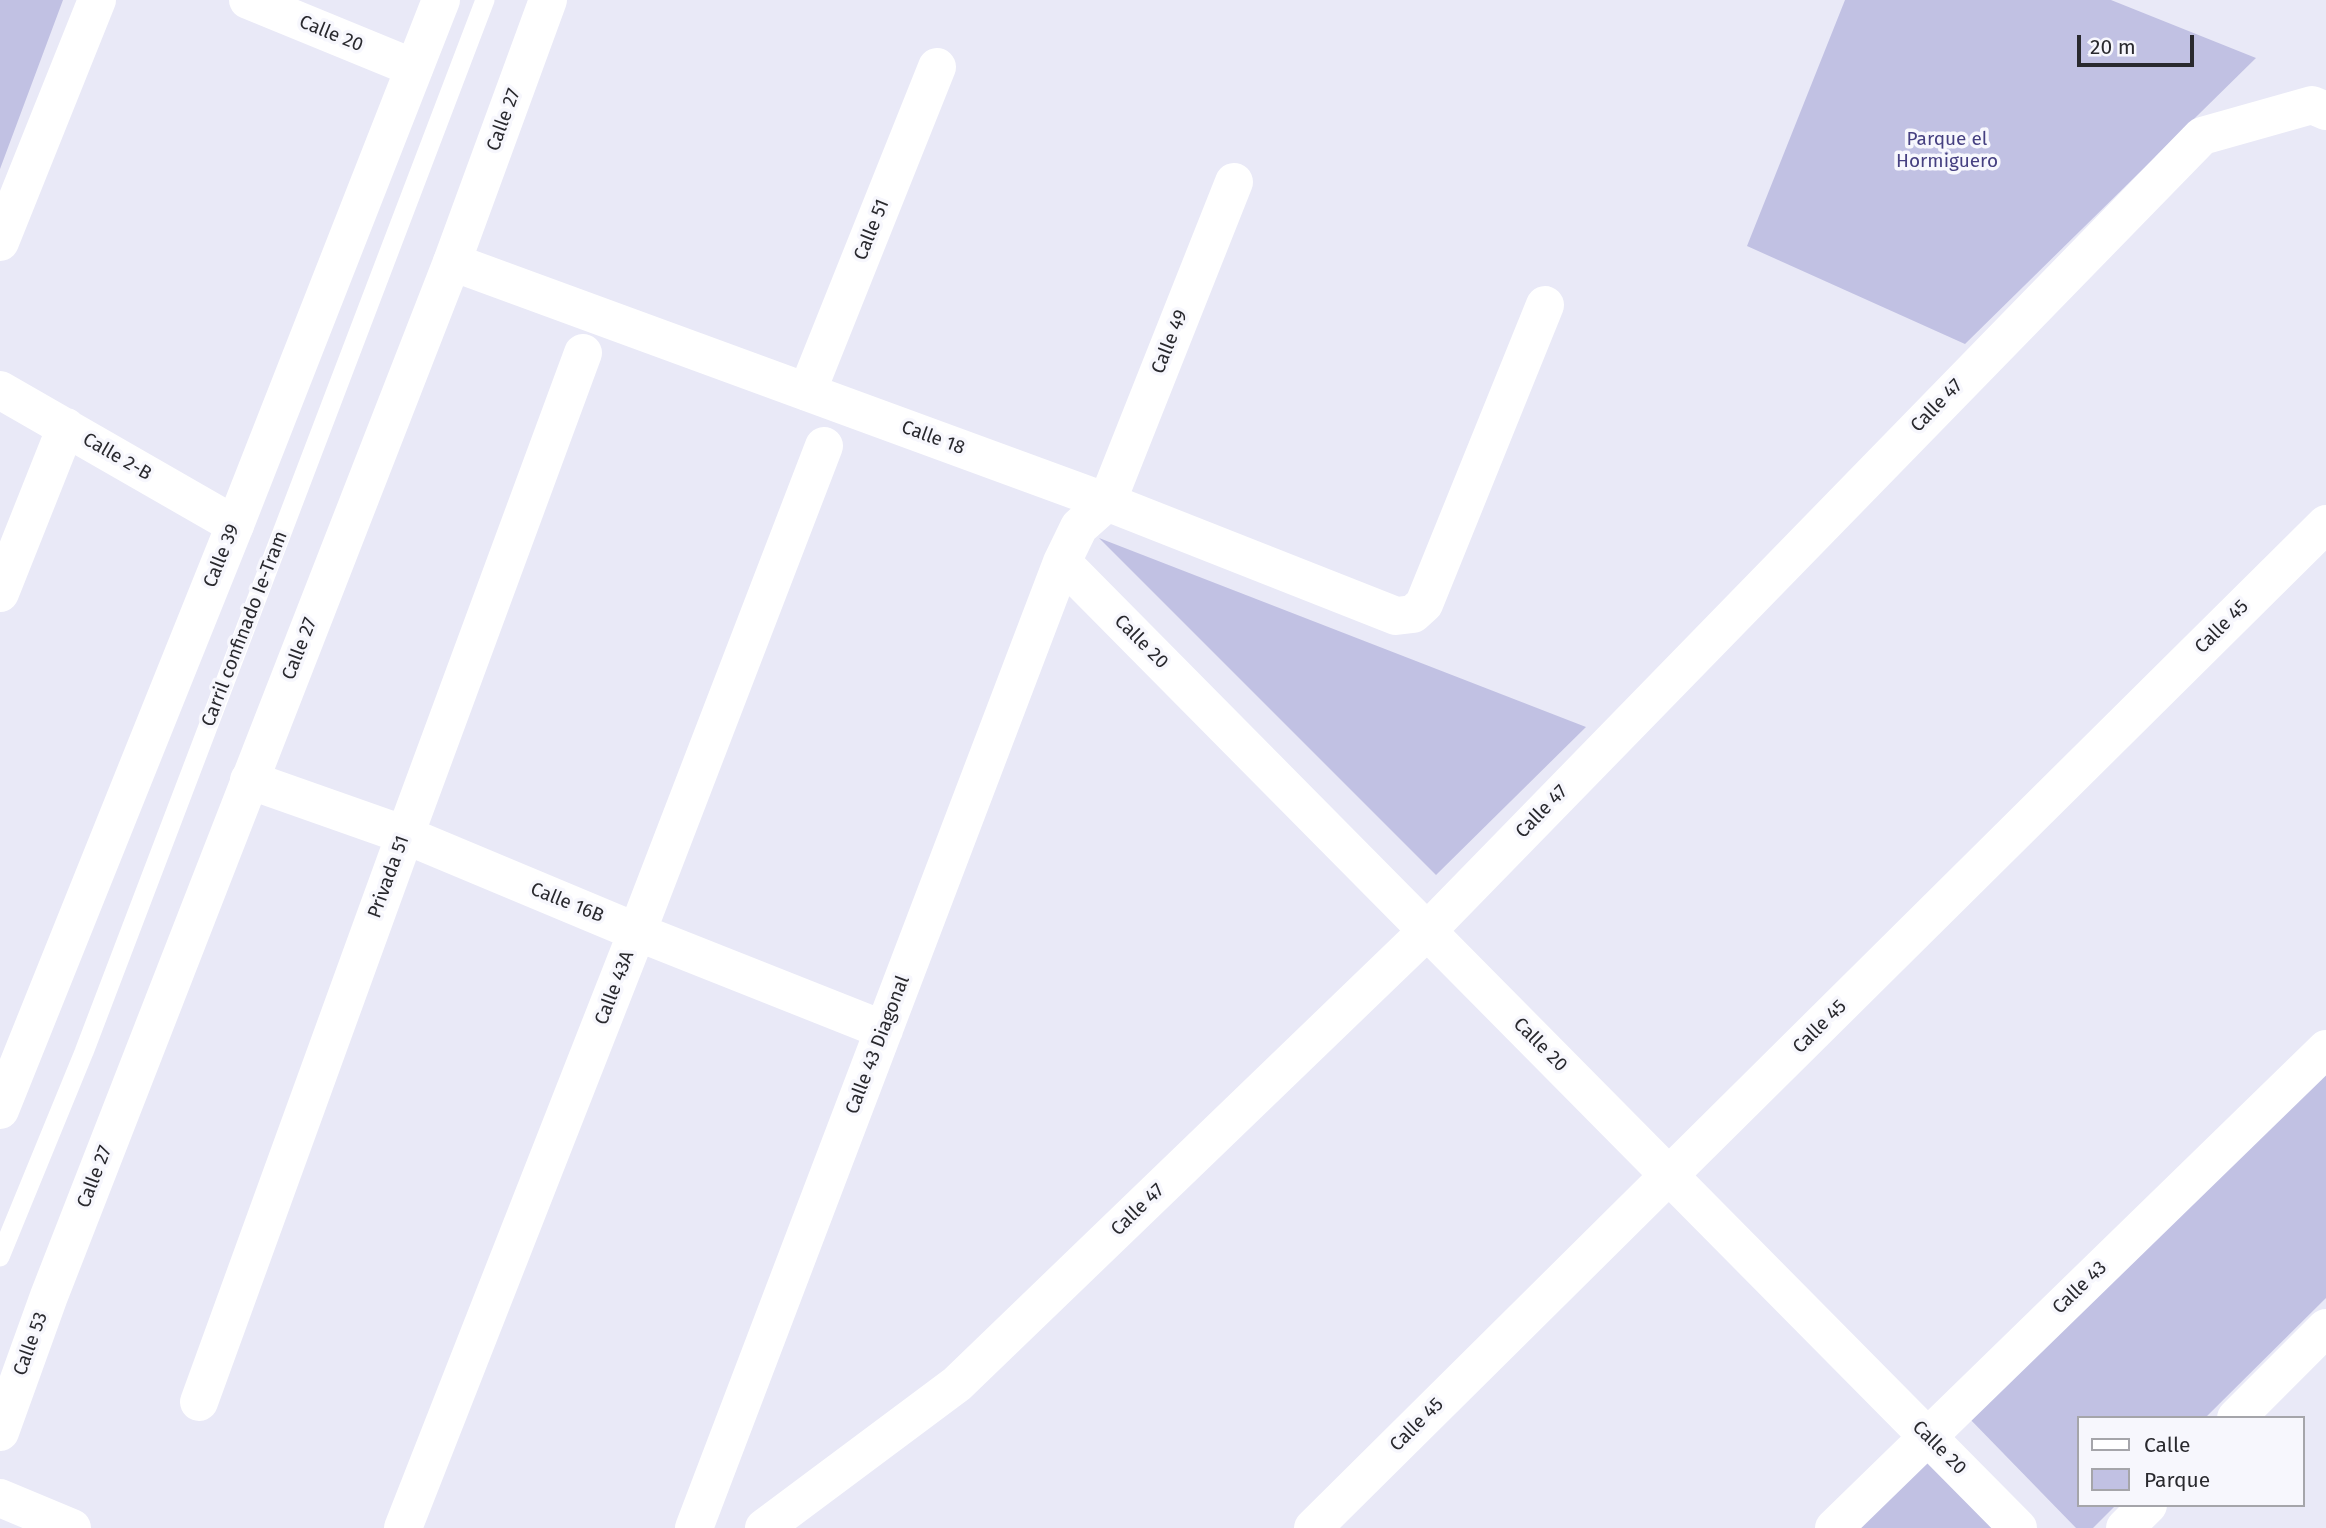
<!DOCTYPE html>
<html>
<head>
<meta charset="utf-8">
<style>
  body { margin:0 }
  #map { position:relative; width:2326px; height:1528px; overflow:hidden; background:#e9e9f7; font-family:"Fira Sans",sans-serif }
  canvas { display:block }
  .legend { position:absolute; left:2077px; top:1416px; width:228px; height:91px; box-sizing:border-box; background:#f7f7fd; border:2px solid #a5a5aa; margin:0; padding:9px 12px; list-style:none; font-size:21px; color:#29292e }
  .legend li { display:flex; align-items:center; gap:14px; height:35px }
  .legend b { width:35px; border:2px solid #a5a5aa }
  .scale { position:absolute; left:2077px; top:35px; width:117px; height:32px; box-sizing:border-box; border:4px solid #29292e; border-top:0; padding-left:9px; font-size:21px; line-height:24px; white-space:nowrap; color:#29292e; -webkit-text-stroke:5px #f7f7fd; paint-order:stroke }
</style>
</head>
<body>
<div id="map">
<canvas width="2326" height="1528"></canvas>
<ul class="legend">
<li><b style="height:9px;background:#fff"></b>Calle</li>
<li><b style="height:19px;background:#c1c1e3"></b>Parque</li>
</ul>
<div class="scale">20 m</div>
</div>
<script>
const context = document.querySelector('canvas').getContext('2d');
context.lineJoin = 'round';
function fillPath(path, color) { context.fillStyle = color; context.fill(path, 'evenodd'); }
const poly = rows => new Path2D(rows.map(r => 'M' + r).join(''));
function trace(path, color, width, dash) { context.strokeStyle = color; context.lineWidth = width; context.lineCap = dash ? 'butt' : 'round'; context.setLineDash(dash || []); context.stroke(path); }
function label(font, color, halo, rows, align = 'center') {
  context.font = font + ' "Fira Sans",sans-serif'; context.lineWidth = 7; context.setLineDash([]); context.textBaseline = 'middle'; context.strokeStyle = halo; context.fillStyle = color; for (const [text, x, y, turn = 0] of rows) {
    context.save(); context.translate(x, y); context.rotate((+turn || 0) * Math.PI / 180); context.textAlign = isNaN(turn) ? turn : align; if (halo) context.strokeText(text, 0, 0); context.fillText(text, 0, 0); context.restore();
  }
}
fillPath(poly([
  [0,0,63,0,0,169],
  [1845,0,2111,0,2256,58,1965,344,1747,246],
  [1099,538,1586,727,1436,875],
  [2326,1061,2326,1298,2205,1418,2079,1418,2079,1505,2116,1505,2093,1528,2076,1528,1967,1416],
  [1930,1458,2002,1528,1859,1528]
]), '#c1c1e3');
trace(poly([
  [0,1257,84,1052,485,0]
]), '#fff', 19);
trace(poly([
  [248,0,414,68],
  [0,242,97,0],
  [452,262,1107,502,1396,616,1413,614,1424,604,1545,305],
  [0,390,235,525],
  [807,392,937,67],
  [1062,562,2018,1528],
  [0,593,66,427],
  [249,780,405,835,637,932,884,1030],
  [199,1402,405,835,583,353],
  [0,1498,72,1528],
  [403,1528,637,932,824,446],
  [694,1528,1062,562,1079,527,1107,502,1234,182],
  [764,1528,957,1384,1427,931,2202,136,2312,105,2326,111],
  [1313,1528,2326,524]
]), '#fff', 38);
trace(poly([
  [0,1110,235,525,441,0],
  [2236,1418,2326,1328],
  [0,1432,49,1296,452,262,548,0],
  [1834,1528,2326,1049],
  [2125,1528,2148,1505]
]), '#fff', 38);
label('19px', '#29292e', '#f7f7fd', [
  ["Calle 20",331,34,22],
  ["Calle 27",504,120,-70],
  ["Calle 51",872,230,-68],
  ["Calle 49",1170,342,-68],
  ["Calle 47",1937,406,-46],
  ["Calle 18",933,438,20],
  ["Calle 2-B",117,457,30],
  ["Calle 39",222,556,-68],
  ["Calle 45",2222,627,-45],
  ["Carril confinado Ie-Tram",245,629,-69],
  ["Calle 20",1141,642,45],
  ["Calle 27",300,649,-69],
  ["Calle 47",1542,812,-46],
  ["Privada 51",389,877,-70],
  ["Calle 16B",567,903,22],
  ["Calle 43A",615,988,-69],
  ["Calle 45",1820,1027,-45],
  ["Calle 43 Diagonal",878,1045,-69],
  ["Calle 20",1540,1045,45],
  ["Calle 27",95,1177,-69],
  ["Calle 47",1138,1210,-44],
  ["Calle 43",2080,1288,-44],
  ["Calle 53",31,1344,-70],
  ["Calle 45",1417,1425,-45],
  ["Calle 20",1939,1448,45]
]);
label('19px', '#464081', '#f7f7fd', [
  ["Parque el",1947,140],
  ["Hormiguero",1947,162]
]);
</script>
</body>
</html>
